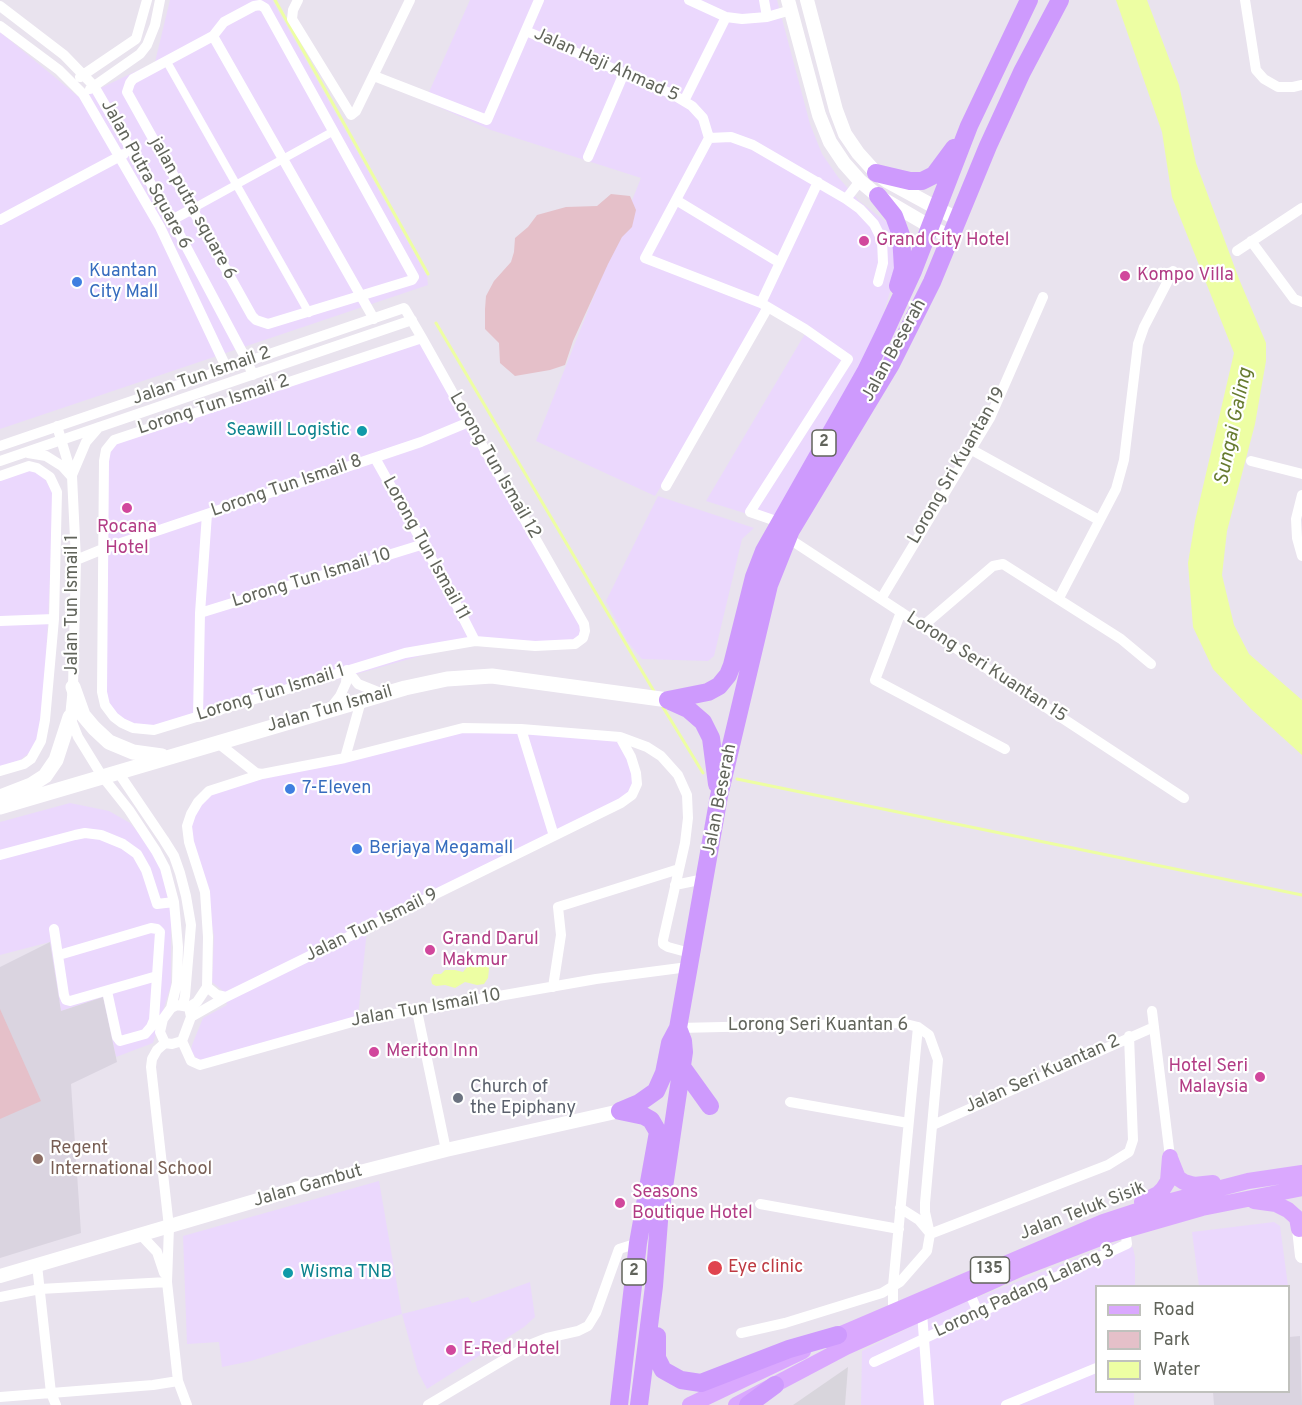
<!DOCTYPE html>
<html>
<head>
<meta charset="utf-8">
<style>
  body { margin:0 }
  #map { position:relative; width:1302px; height:1405px; overflow:hidden; background:#e9e3ee; font-family:Overpass,sans-serif }
  canvas { display:block }
  .legend { position:absolute; left:1095px; top:1285px; width:195px; height:108px; box-sizing:border-box; background:#fff; border:2px solid #c0c1bd; margin:0; padding:8px 10px; list-style:none; font-size:18px; color:#61645b }
  .legend li { display:flex; align-items:center; gap:12px; height:30px }
  .legend b { width:30px; border:2px solid #c0c1bd }
</style>
</head>
<body>
<div id="map">
<canvas width="1302" height="1405"></canvas>
<ul class="legend">
<li><b style="height:8px;background:#daa8fe"></b>Road</li>
<li><b style="height:16px;background:#e5c0c9"></b>Park</li>
<li><b style="height:16px;background:#edfea3"></b>Water</li>
</ul>
</div>
<script>
const context = document.querySelector('canvas').getContext('2d');
context.lineJoin = 'round';
function fillPath(path, color) { context.fillStyle = color; context.fill(path, 'evenodd'); }
const poly = rows => new Path2D(rows.map(r => 'M' + r).join(''));
function trace(path, color, width, dash) { context.strokeStyle = color; context.lineWidth = width; context.lineCap = dash ? 'butt' : 'round'; context.setLineDash(dash || []); context.stroke(path); }
function label(font, color, halo, rows, align = 'center') {
  context.font = font + ' Overpass,sans-serif'; context.lineWidth = 4.5; context.setLineDash([]); context.textBaseline = 'middle'; context.strokeStyle = halo; context.fillStyle = color; for (const [text, x, y, turn = 0] of rows) {
    context.save(); context.translate(x, y); context.rotate((+turn || 0) * Math.PI / 180); context.textAlign = isNaN(turn) ? turn : align; if (halo) context.strokeText(text, 0, 0); context.fillText(text, 0, 0); context.restore();
  }
}
fillPath(poly([
  [170,0,272,0,427,276,428,285,0,429,0,32,80,98,155,62],
  [470,0,777,0,810,124,822,154,838,177,859,201,889,224,894,241,896,272,866,371,776,523,706,501,809,327,768,305,698,429,655,496,536,441,641,178,491,130,425,101],
  [422,340,585,626,580,644,476,640,153,732,146,733,105,707,103,463,113,442],
  [29,470,35,470,45,479,54,496,43,721,38,738,29,753,20,760,0,767,0,480],
  [658,496,754,528,742,539,714,656,708,661,642,659,627,641,606,601],
  [465,729,609,738,620,743,633,758,636,792,367,930,358,1016,201,1060,196,1058,191,1051,192,1045,203,1018,227,1005,223,991,212,982,214,936,206,893,193,853,190,821,211,792],
  [70,803,109,811,130,823,144,839,157,858,165,883,171,915,171,985,153,1043,116,1057,103,997,61,1011,50,942,0,955,0,822],
  [379,1181,402,1314,468,1297,472,1303,530,1282,535,1317,524,1327,427,1389,418,1372,402,1314,251,1361,222,1367,219,1342,187,1344,183,1236],
  [1274,1222,1280,1226,1288,1286,1199,1286,1192,1232],
  [1118,1242,1128,1243,1133,1248,1135,1257,1135,1286,1096,1286,1096,1392,1134,1392,1134,1405,861,1405,862,1351,938,1313]
]), '#ebd8fd');
fillPath(poly([
  [848,1367,845,1405,793,1405]
]), '#d8d5dc');
fillPath(poly([
  [50,942,61,1011,103,997,117,1062,71,1084,81,1233,0,1258,0,967],
  [1300,1336,1302,1405,1214,1405,1213,1392,1288,1392,1289,1337]
]), '#dad4e0');
fillPath(poly([
  [611,194,630,196,636,210,632,227,622,237,608,264,573,341,565,365,550,370,515,376,500,363,499,343,485,329,485,309,486,296,494,281,511,262,514,252,515,238,528,227,537,215,566,207,597,206],
  [0,1009,41,1101,0,1119]
]), '#e5c0c9');
fillPath(poly([
  [1116,0,1147,0,1179,85,1196,163,1239,279,1266,343,1266,361,1255,424,1227,531,1222,575,1234,625,1249,654,1302,700,1302,755,1251,709,1213,669,1193,627,1188,563,1195,521,1234,353,1172,197,1162,132],
  [480,958,487,962,489,969,488,978,484,984,477,985,465,982,455,988,445,985,436,986,432,984,431,979,434,974,441,974,445,970,455,970,463,972,472,961]
]), '#edfea3');
trace(poly([
  [275,0,428,274],
  [436,323,655,693],
  [661,704,703,773],
  [737,779,1302,895]
]), '#edfea3', 3);
trace(poly([
  [167,62,309,313],
  [192,209,332,132]
]), '#fff', 8);
trace(poly([
  [298,0,293,10,292,19,351,115,356,111,410,0],
  [689,0,726,17,742,19,767,17,791,10],
  [764,0,767,17],
  [1245,0,1256,70,1264,79,1278,87,1293,87,1302,85],
  [260,5,265,8,414,277,412,280,268,324,256,320,252,316,127,92,130,83,133,79,213,36,224,22,254,6,260,5],
  [0,6,64,55,94,86,172,220,247,361,253,375],
  [0,26,59,70,83,94,160,227,227,369],
  [526,31,672,94,692,106,703,118,709,138,645,258,761,303,805,329,848,359,750,512,779,522],
  [213,36,374,319],
  [374,76,487,120,539,0],
  [80,77,136,39,147,0],
  [90,89,140,54,147,45,155,25,160,0],
  [684,101,726,17],
  [709,138,731,137,753,145,846,199,860,209,874,224,882,240,883,263,878,282],
  [588,157,624,73],
  [846,199,860,181],
  [676,200,780,263],
  [0,220,124,154],
  [172,220,192,209],
  [1251,241,1294,299,1302,302],
  [1237,251,1302,208],
  [761,303,818,182],
  [57,426,72,476,76,560,73,687,70,717,78,737,102,776,129,810,156,851,165,868,174,902,178,947,177,983,171,1008],
  [0,446,404,308,405,309,422,338,469,422,584,624,585,631,583,638,575,644,535,646,475,641,405,653,154,730,133,728,122,723,114,717,105,705,102,692,104,461,106,450,114,440,422,338],
  [972,450,1099,520],
  [28,453,46,456,62,466,71,476],
  [375,458,449,590,475,641],
  [0,461,412,320],
  [1251,461,1302,474],
  [72,475,86,442,99,427],
  [0,476,29,466,37,468,50,477,57,492,54,619,45,720,41,741,31,759,24,764,0,771],
  [666,486,768,307],
  [1302,495,1296,519,1297,538,1302,556],
  [788,538,1184,798],
  [76,560,103,549,421,442,469,422],
  [1059,598,1116,489,1124,460,1138,344,1144,327,1173,271],
  [881,599,990,418,1043,297],
  [901,612,875,680,1005,749],
  [200,613,424,544],
  [0,621,54,619],
  [923,626,993,566,1003,564,1121,639,1151,664],
  [347,670,358,684,383,694],
  [329,710,340,696,346,683,347,670],
  [198,717,200,613,207,514],
  [521,729,554,836],
  [620,737,647,747,661,756,678,775,687,795,688,818,685,843,663,940,663,944,668,947,690,953],
  [218,743,256,773,262,774],
  [345,758,361,701],
  [118,772,164,840,174,856,180,873,186,896,191,925,185,996,183,1005],
  [0,855,75,835,85,833,101,835,123,844,137,854,146,870,157,904,174,902],
  [675,885,704,879],
  [54,929,64,995,66,1000,70,1001,157,976],
  [59,955,151,928,157,929,160,932,154,1020,151,1027,145,1034,120,1041,117,1037,107,991],
  [553,987,561,935,558,907,679,869],
  [177,1005,189,1007,191,1017,182,1041,172,1044,165,1043,160,1032,163,1019,171,1008,177,1005],
  [189,1007,197,1002,207,987],
  [417,1011,446,1150],
  [1152,1011,1170,1157],
  [191,1017,226,997,621,803,632,795,637,784,636,773,631,757,620,737,521,729,463,728,345,758,262,774,209,791,198,802,191,814,187,826,189,842,205,892,208,937,207,987,217,995,226,997],
  [678,1028,902,1023,918,1027,929,1035,938,1060,925,1203,925,1212,930,1234,927,1251,900,1282,882,1293,785,1323,741,1333],
  [182,1041,191,1061,200,1065,356,1021,596,979,688,967],
  [165,1043,157,1050,152,1059,151,1067,169,1227,167,1282,178,1381,187,1405],
  [790,1102,908,1123],
  [933,1125,1154,1027],
  [760,1204,899,1229],
  [900,1208,919,1220,929,1232],
  [930,1234,1108,1165,1129,1152,1133,1140,1129,1036],
  [141,1235,157,1252,164,1273],
  [37,1265,51,1393,56,1405],
  [969,1292,978,1312],
  [0,1297,40,1289,167,1282],
  [893,1311,893,1286,918,1027],
  [922,1313,929,1405],
  [874,1362,1127,1244,1125,1230],
  [0,1397,153,1385,178,1381],
  [428,1405,527,1346,547,1338,578,1331,588,1326,596,1313,619,1249,638,1243],
  [1006,1405,1096,1368]
]), '#fff', 10);
trace(poly([
  [788,0,819,115,830,142,844,163,860,181,878,196,931,227,950,237],
  [807,0,836,110,845,134,858,153,876,173,887,181,957,219],
  [1299,1229,1302,1256],
  [0,1276,309,1185,446,1150,620,1111]
]), '#fff', 14);
trace(poly([
  [73,687,83,715,94,728,109,742,133,752,162,756],
  [0,797,31,785,45,776,56,760,70,717],
  [0,807,405,688,447,679,492,676,668,700]
]), '#fff', 15);
trace(poly([
  [1170,1158,1178,1178,1184,1182,1194,1185,1213,1183],
  [1254,1201,1276,1204,1288,1210,1297,1218,1299,1229],
  [1142,1202,1158,1194,1163,1189,1168,1181,1170,1157],
  [827,1340,1103,1222,1152,1206,1248,1181,1302,1173],
  [690,1405,803,1351],
  [736,1405,846,1347,1022,1268,1108,1235,1202,1208,1302,1188]
]), '#daa8fe', 16);
trace(poly([
  [876,173,910,181,922,181,934,175,954,148],
  [878,196,894,216,901,235,903,269,898,286],
  [668,700,708,692,719,686,728,675,732,665,754,577,764,551,866,371,884,334,913,271,969,126,1029,0],
  [668,700,688,709,703,722,711,738,717,784],
  [682,1067,710,1106],
  [620,1111,639,1103,656,1091,664,1073,670,1043,678,1028],
  [657,1336,657,1358,663,1370,681,1380,701,1383,789,1349,838,1335],
  [619,1405,638,1243,658,1132,651,1120,644,1116,620,1111],
  [639,1405,654,1286,659,1221,684,1052,683,1041,678,1028,719,796,769,585,791,530,891,364,932,282,988,146,1022,72,1060,0],
  [748,1405,775,1385]
]), '#ce9afd', 18);
for (const [x, y, r, color] of [
  [864,241,6,"#d1479c"],
  [1125,276,6,"#d1479c"],
  [77,282,6,"#3f7fe0"],
  [362,431,6,"#0f9aa8"],
  [127,508,6,"#d1479c"],
  [290,789,6,"#3f7fe0"],
  [357,849,6,"#3f7fe0"],
  [430,950,6,"#d1479c"],
  [374,1052,6,"#d1479c"],
  [1260,1077,6,"#d1479c"],
  [458,1098,6,"#6b7280"],
  [38,1159,6,"#8d6e63"],
  [620,1203,6,"#d1479c"],
  [715,1268,8,"#e0444e"],
  [288,1273,6,"#0f9aa8"],
  [451,1350,6,"#d1479c"]
]) { const dot = new Path2D(); dot.arc(x, y, r, 0, 2 * Math.PI); context.fillStyle = color; context.fill(dot); trace(dot, '#fff', 2); }
for (const [x, y, w] of [
  [824,443,24],
  [990,1270,39],
  [634,1272,24]
]) { const box = new Path2D(); box.roundRect(x - w / 2, y - 13, w, 26, 4.5); context.fillStyle = '#fff'; context.fill(box); trace(box, '#61645b', 1.5); }
label('bold 16px', '#61645b', null, [
  ["2",824,443],
  ["135",990,1270],
  ["2",634,1272]
]);
label('18px', '#61645b', '#fff', [
  ["Jalan Haji Ahmad 5",606,66,24],
  ["Jalan Putra Square 6",145,175,61],
  ["jalan putra square 6",192,209,61],
  ["Jalan Beserah",895,351,-61],
  ["Jalan Tun Ismail 2",202,377,-19],
  ["Lorong Tun Ismail 2",214,406,-18],
  ["Lorong Tun Ismail 12",494,466,60],
  ["Lorong Sri Kuantan 19",958,466,-60],
  ["Lorong Tun Ismail 8",287,487,-19],
  ["Lorong Tun Ismail 11",425,549,61],
  ["Lorong Tun Ismail 10",312,579,-17],
  ["Jalan Tun Ismail 1",73,605,-90],
  ["Lorong Seri Kuantan 15",986,668,33],
  ["Lorong Tun Ismail 1",271,694,-17],
  ["Jalan Tun Ismail",330,710,-16],
  ["Jalan Beserah",721,800,-79],
  ["Jalan Tun Ismail 9",372,926,-26],
  ["Jalan Tun Ismail 10",426,1009,-10],
  ["Lorong Seri Kuantan 6",818,1026],
  ["Jalan Seri Kuantan 2",1043,1075,-24],
  ["Jalan Gambut",308,1187,-16],
  ["Jalan Teluk Sisik",1083,1212,-21],
  ["Lorong Padang Lalang 3",1025,1292,-25]
]);
label('18px', '#b23c85', '#fff', [
  ["Grand City Hotel",876,241],
  ["Kompo Villa",1137,276],
  ["Rocana",127,528,"center"],
  ["Hotel",127,549,"center"],
  ["Grand Darul",442,940],
  ["Makmur",442,961],
  ["Meriton Inn",386,1052],
  ["Hotel Seri",1248,1067,"right"],
  ["Malaysia",1248,1088,"right"],
  ["Seasons",632,1193],
  ["Boutique Hotel",632,1214],
  ["E-Red Hotel",463,1350]
], 'left');
label('18px', '#366cbe', '#fff', [
  ["Kuantan",89,272],
  ["City Mall",89,293],
  ["7-Eleven",302,789],
  ["Berjaya Megamall",369,849]
], 'left');
label('18px', '#0d838f', '#fff', [
  ["Seawill Logistic",350,431],
  ["Wisma TNB",300,1273,"left"]
], 'right');
label('18px', '#5b616d', '#fff', [
  ["Church of",470,1088],
  ["the Epiphany",470,1109]
], 'left');
label('18px', '#785e54', '#fff', [
  ["Regent",50,1149],
  ["International School",50,1170]
], 'left');
label('18px', '#be3a42', '#fff', [
  ["Eye clinic",728,1268]
], 'left');
label('italic 20px', '#677b30', '#fff', [
  ["Sungai Galing",1235,427,-78]
]);
</script>
</body>
</html>
